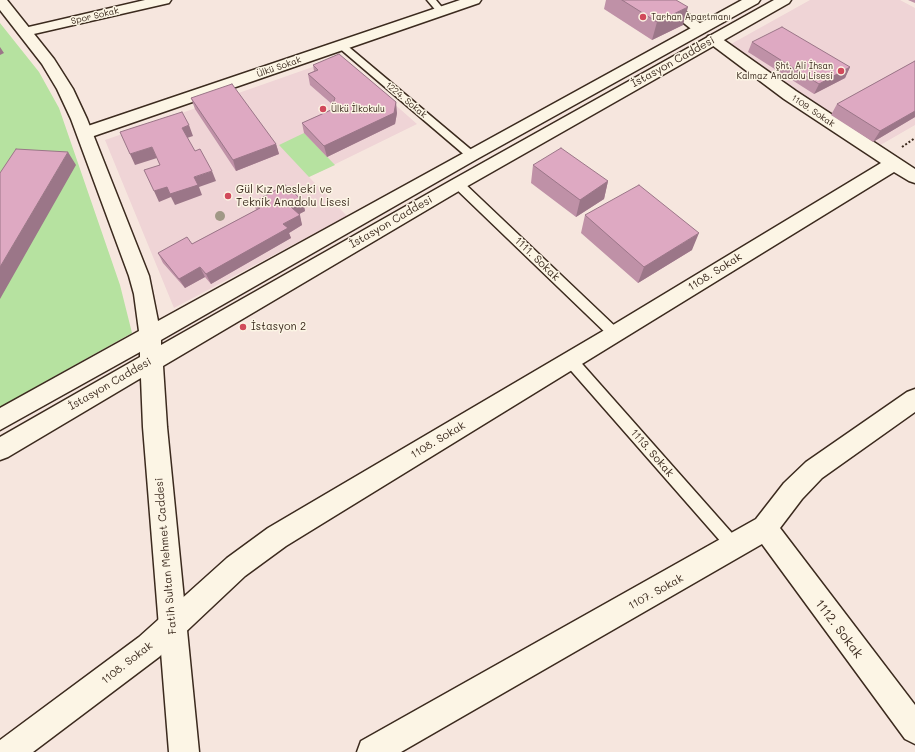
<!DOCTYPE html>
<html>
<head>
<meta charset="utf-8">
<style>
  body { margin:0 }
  canvas { display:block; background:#f6e6de }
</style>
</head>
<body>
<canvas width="915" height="752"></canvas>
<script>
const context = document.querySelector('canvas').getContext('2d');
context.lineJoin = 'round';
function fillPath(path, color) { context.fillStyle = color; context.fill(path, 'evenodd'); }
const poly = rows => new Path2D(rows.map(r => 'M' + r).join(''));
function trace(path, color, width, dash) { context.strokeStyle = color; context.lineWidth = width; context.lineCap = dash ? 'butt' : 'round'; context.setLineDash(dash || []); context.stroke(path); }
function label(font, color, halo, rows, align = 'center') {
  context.font = font + ' Mali,sans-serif'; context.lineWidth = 3; context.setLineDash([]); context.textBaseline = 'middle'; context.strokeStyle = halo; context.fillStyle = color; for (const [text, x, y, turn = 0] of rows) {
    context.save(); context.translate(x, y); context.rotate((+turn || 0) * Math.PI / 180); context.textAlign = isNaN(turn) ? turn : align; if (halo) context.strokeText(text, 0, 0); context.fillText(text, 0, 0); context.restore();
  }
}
fillPath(poly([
  [810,0,900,0,915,8,915,125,877,147,804,98,731,44],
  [341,57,417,124,309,177,347,216,174,308,105,140]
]), '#efd4d6');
fillPath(poly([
  [0,23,39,72,59,108,120,285,132,333,0,407],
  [304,133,335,165,309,177,279,145]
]), '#b6e2a0');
const lane = poly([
  [427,0,436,0,445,11,441,14,438,13,427,0],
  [341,42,344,43,475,153,476,155,475,157,467,157,338,47,338,43,341,42],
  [458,180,462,181,619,330,621,334,619,338,615,339,611,338,454,187,453,184,454,181,458,180],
  [571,356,576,357,739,541,742,546,739,551,734,553,729,551,566,365,565,361,566,357,571,356]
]);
const street = poly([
  [145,0,171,0,169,3,25,36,20,35,18,32,20,29,145,0],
  [460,0,481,0,479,3,91,137,85,139,79,137,77,133,79,129,460,0],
  [655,0,671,0,707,29,705,32,695,32,655,0],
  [713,35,718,36,796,91,915,169,915,183,909,181,894,172,286,546,245,576,159,657,33,752,0,752,0,740,139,637,227,558,268,528,608,328,881,163,784,99,708,42,706,39,708,36,713,35],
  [915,389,915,412,822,478,802,499,780,528,915,705,915,744,905,739,762,544,401,752,357,752,361,741,756,519,784,483,806,462,907,392,915,389]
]);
const secondary = poly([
  [0,0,7,0,54,59,73,89,87,119,149,276,158,321,742,0,760,0,758,3,477,159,161,340,161,345,452,180,774,0,791,0,789,3,464,188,163,366,167,427,199,752,169,752,143,427,141,378,8,457,0,460,0,437,140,357,140,352,0,430,0,408,139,331,134,294,129,276,71,119,57,89,42,64,0,10,0,0]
]);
trace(lane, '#3b2a1e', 3);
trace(street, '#3b2a1e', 3);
trace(secondary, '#3b2a1e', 3);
trace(poly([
  [902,147,915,138]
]), '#3b2a1e', 2, [2, 2]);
fillPath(lane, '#fcf5e5');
fillPath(street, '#fcf5e5');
fillPath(secondary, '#fcf5e5');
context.fillStyle = '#a09886';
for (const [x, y] of [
  [220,216]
]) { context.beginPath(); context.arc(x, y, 5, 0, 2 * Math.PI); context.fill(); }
fillPath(poly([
  [606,0,676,0,683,25,652,40,604,9],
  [908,0,915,0,915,3],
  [752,42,850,67,845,78,814,94,748,52],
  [915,61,915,117,873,142,831,115,837,104],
  [313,65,397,113,395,124,327,157,304,133,302,123,331,110,333,105,310,85,308,74,314,71],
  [191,98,276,144,279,154,236,171,195,109],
  [533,165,608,181,604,199,576,217,531,183],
  [303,201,305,211,299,214,302,225,289,233,291,238,211,284,205,277,185,288,163,263,158,253,192,244,256,210,254,202],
  [585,215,692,250,638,283,581,233]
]), '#bf91a7');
fillPath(poly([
  [688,7,683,25,652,40,657,22],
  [0,47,4,53,0,55],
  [850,67,845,78,814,94,819,84],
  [396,102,397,113,395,124,327,157,324,146],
  [915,111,915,117,873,142,880,131],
  [189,125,193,136,187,138,182,128],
  [276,144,279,154,236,171,233,160],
  [152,147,157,158,135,165,130,154],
  [68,152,76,165,0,299,0,267],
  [212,171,216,181,199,187,202,195,175,205,171,197,159,202,154,191],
  [608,181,604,199,576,217,580,200],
  [303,201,305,211,294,217,291,207],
  [300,215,302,225,289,233,291,238,211,284,206,274,283,224],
  [699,233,692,250,638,283,644,267],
  [200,267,205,277,185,288,179,279]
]), '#9b7688');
const building = poly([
  [622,0,676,0,688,7,657,22,622,0],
  [782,27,850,67,819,84,752,42,782,27],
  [339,54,396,102,394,113,324,146,302,123,331,110,335,98,308,74,318,70,313,65,339,54],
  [915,61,915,111,880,131,837,104,915,61],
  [232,84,276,144,233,160,191,98,232,84],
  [182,112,189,125,182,128,195,151,200,149,212,171,194,177,198,185,170,194,167,187,154,191,144,170,160,165,152,147,130,154,120,132,182,112],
  [561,148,608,181,580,200,533,165,561,148],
  [16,149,68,152,0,267,0,173,16,149],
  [285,185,303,201,291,207,300,215,283,224,288,228,206,274,200,267,179,279,158,253,187,237,192,244,260,208,254,202,285,185],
  [639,185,699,233,644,267,585,215,639,185]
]);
fillPath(building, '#dea9c2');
trace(building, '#9b7688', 1);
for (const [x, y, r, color] of [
  [643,17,4,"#d1495b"],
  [841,71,4,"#d1495b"],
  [323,109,4,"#d1495b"],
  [228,196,4,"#d1495b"],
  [243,327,4,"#d1495b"]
]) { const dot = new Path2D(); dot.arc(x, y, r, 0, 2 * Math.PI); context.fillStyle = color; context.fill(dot); trace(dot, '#fcf5e5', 1.5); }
label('9px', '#3b2a1e', '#fcf5e5', [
  ["Spor Sokak",95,16,-13],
  ["Ülkü Sokak",279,67,-19],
  ["1224. Sokak",406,100,40],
  ["1109. Sokak",813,111,34]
]);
label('9px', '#3b2a1e', '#fcf5e5', [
  ["Tarhan Apartmanı",651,17],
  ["Şht. Ali İhsan",833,66,"right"],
  ["Kalmaz Anadolu Lisesi",833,76,"right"],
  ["Ülkü İlkokulu",331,109]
], 'left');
label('11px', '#3b2a1e', '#fcf5e5', [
  ["İstasyon Caddesi",673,62,-29],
  ["İstasyon Caddesi",391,222,-30],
  ["1111. Sokak",537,259,44],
  ["1108. Sokak",715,272,-32],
  ["İstasyon Caddesi",110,384,-30],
  ["1108. Sokak",438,440,-31],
  ["1113. Sokak",652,453,49],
  ["Fatih Sultan Mehmet Caddesi",166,556,-95],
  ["1107. Sokak",656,592,-29],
  ["1108. Sokak",127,663,-38]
]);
label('11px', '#3b2a1e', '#fcf5e5', [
  ["Gül Kız Mesleki ve",236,190],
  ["Teknik Anadolu Lisesi",236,203],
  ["İstasyon 2",251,327]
], 'left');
label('13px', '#3b2a1e', '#fcf5e5', [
  ["1112. Sokak",839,629,53]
]);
</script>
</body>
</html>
